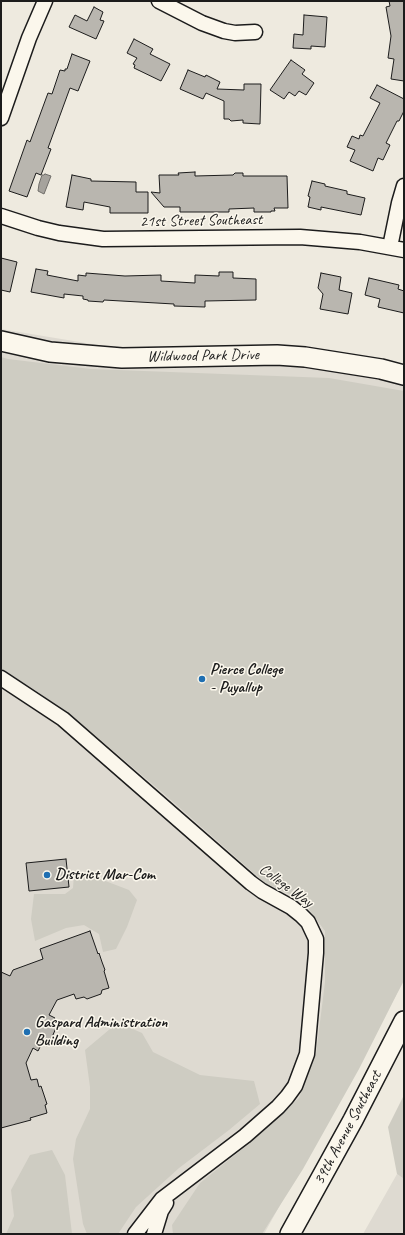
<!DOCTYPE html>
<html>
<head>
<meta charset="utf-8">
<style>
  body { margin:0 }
  #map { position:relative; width:405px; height:1235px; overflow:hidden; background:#eeeadf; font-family:Caveat,sans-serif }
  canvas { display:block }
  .frame { position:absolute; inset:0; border:2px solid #1c1c1c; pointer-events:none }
</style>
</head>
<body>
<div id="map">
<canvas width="405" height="1235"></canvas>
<div class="frame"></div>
</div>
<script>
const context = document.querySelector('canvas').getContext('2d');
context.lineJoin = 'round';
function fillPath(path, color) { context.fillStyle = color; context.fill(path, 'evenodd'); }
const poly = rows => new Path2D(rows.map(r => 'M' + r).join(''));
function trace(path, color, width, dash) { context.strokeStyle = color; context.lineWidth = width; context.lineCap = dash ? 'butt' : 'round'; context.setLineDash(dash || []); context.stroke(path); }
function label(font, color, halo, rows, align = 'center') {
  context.font = font + ' Caveat,sans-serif'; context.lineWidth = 3; context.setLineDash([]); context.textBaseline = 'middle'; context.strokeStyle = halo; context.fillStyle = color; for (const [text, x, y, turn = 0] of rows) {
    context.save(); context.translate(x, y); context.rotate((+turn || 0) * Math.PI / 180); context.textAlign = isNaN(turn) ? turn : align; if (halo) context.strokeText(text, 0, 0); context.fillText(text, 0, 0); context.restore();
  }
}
fillPath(poly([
  [1,329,170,357,404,376,404,981,264,1234,1,1234],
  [397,1174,404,1179,404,1234,363,1234]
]), '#dedad1');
fillPath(poly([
  [1,357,8,359,91,369,329,378,404,391,404,980,359,1069,303,1169,262,1234,173,1234,172,1225,200,1183,250,1143,299,1098,316,1054,325,982,325,931,302,900,265,883,163,793,71,715,32,688,1,671],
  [74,874,95,877,129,890,137,900,127,927,116,949,103,952,99,934,84,925,66,928,35,941,31,919,34,894,65,894,73,888],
  [126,1026,142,1033,153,1052,200,1075,254,1081,260,1104,229,1130,179,1168,136,1207,118,1234,87,1234,83,1224,73,1159,76,1139,90,1109,90,1087,85,1050,110,1029],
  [404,1095,404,1179,397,1174,388,1127],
  [52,1150,65,1175,72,1234,6,1234,14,1216,11,1190,30,1155]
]), '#ceccc2');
const water = poly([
  [45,174,51,176,44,194,38,191,39,184,42,175,44,175,45,174]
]);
fillPath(water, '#a6a39d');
trace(water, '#6f6d69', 1);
const building = poly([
  [389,1,404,1,404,81,391,79,394,59,388,58,391,36,386,7,390,6,389,1],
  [94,7,103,12,100,20,104,21,96,39,69,27,75,15,87,21,94,7],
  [304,15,327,17,325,47,311,46,311,49,293,48,294,34,303,35,304,15],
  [134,39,153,49,150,54,170,64,161,81,134,68,135,65,133,64,137,58,127,53,134,39],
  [72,54,90,61,78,91,70,88,48,148,51,149,41,175,36,173,27,197,9,191,27,140,30,142,48,93,52,94,60,70,65,71,65,69,67,69,72,54],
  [291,60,305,70,302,74,314,83,306,95,299,91,295,96,289,92,284,99,270,90,291,60],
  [188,70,205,77,206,75,220,82,217,89,244,90,244,84,261,84,260,124,243,123,243,120,231,121,229,119,224,119,224,101,206,93,203,99,180,89,188,70],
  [377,85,404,99,404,111,399,121,397,121,386,143,390,145,383,160,378,158,373,171,350,161,355,150,347,147,352,136,359,139,360,135,363,136,380,103,370,98,377,85],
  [195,172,195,176,233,175,235,173,243,173,243,176,287,176,288,208,274,208,275,211,271,211,271,212,254,212,254,208,229,209,229,212,180,212,180,207,164,207,151,192,160,193,159,175,179,175,178,173,195,172],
  [72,175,91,179,91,181,136,182,136,192,148,192,148,213,110,213,110,207,84,202,83,210,66,207,72,175],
  [312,181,325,184,325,186,347,191,347,194,365,198,361,215,321,207,321,210,308,207,310,197,308,196,312,181],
  [1,258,17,262,10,292,1,290,1,258],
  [36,269,48,271,47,275,78,281,78,275,86,276,86,273,125,276,161,275,161,281,195,283,195,275,219,276,219,272,233,272,233,278,256,279,256,300,205,301,205,307,174,306,174,304,104,300,103,302,88,301,88,300,83,299,83,296,64,294,64,298,31,292,36,269],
  [321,273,341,277,339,290,352,293,348,314,320,309,323,294,318,288,321,273],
  [369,278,399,285,398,289,404,291,404,313,378,307,380,299,365,295,369,278],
  [66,859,69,887,29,891,26,863,66,859],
  [90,931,98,954,99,953,102,962,105,970,104,971,109,988,102,990,101,994,87,999,84,997,76,999,74,994,57,1000,49,1015,55,1018,51,1025,56,1028,52,1037,47,1046,42,1043,38,1051,33,1048,26,1063,31,1080,37,1079,39,1087,41,1086,47,1104,45,1105,47,1113,30,1118,31,1120,1,1128,1,972,10,976,13,970,43,959,40,949,90,931]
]);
fillPath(building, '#b9b6af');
trace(building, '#1c1c1c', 1);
const street = poly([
  [159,1,202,23,224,31,235,33,255,32],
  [1,118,29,38,45,1],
  [1,216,38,228,59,233,103,239,300,237,360,242,404,250],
  [390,247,399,203,404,186],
  [1,678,63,719,251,883,262,891,291,907,301,915,308,922,316,939,316,953,307,1054,295,1086,287,1097,278,1107,245,1136,162,1199,135,1234],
  [154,1234,161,1211,166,1203]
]);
const secondary = poly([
  [1,341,50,352,122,358,277,355,305,357,381,369,404,375],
  [290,1234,353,1120,404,1021]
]);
trace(street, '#1c1c1c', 17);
trace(secondary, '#1c1c1c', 22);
trace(street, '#fbf7ec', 14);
trace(secondary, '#fbf7ec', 19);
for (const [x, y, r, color] of [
  [202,679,4,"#1f6fb2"],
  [47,875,4,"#1f6fb2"],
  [27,1032,4,"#1f6fb2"]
]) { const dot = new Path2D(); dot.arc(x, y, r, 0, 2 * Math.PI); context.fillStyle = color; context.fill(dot); trace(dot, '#fbf7ec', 1.5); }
label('16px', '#1c1c1c', '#fbf7ec', [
  ["21st Street Southeast",201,221,-1],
  ["Wildwood Park Drive",203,356,-1],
  ["College Way",286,886,36],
  ["39th Avenue Southeast",348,1128,-62]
]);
label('bold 16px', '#1c1c1c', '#fbf7ec', [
  ["Pierce College",210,670],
  ["- Puyallup",210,688],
  ["District Mar-Com",55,875],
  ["Gaspard Administration",35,1023],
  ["Building",35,1041]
], 'left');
</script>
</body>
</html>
